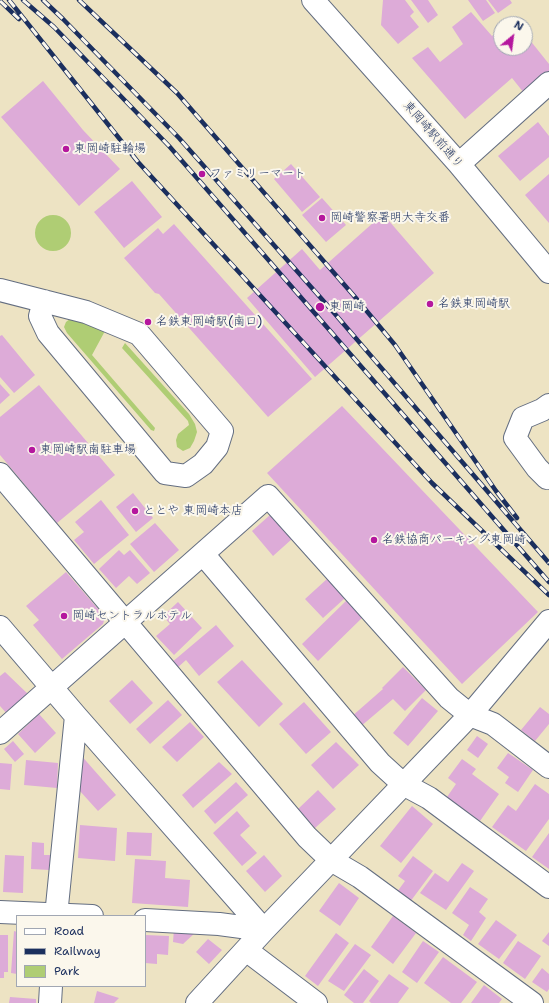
<!DOCTYPE html>
<html>
<head>
<meta charset="utf-8">
<style>
  body { margin:0 }
  #map { position:relative; width:549px; height:1003px; overflow:hidden; background:#ede3c3; font-family:"Shantell Sans",sans-serif }
  canvas { display:block }
  .legend { position:absolute; left:16px; top:915px; width:130px; height:72px; box-sizing:border-box; background:#fbf7ec; border:1px solid #a1a7b3; margin:0; padding:5px 7px; list-style:none; font-size:12px; color:#1b2f5e }
  .legend li { display:flex; align-items:center; gap:8px; height:20px }
  .legend b { width:20px; border:1px solid #a1a7b3 }
  .north { position:absolute; left:493px; top:16px; width:40px; height:40px; box-sizing:border-box; background:#fbf7ec; border:1px solid #a1a7b3; border-radius:50%; rotate:29deg; font-size:11px; font-weight:700; line-height:16px; text-align:center; color:#1b2f5e }
  .north::after { content:''; display:block; margin:auto; width:14px; height:18px; background:#b5179e; clip-path:polygon(50% 0,100% 100%,50% 72%,0 100%) }
</style>
</head>
<body>
<div id="map">
<canvas width="549" height="1003"></canvas>
<ul class="legend">
<li><b style="height:5px;background:#fff"></b>Road</li>
<li><b style="height:5px;background:#1b2f5e"></b>Railway</li>
<li><b style="height:11px;background:#afcd74"></b>Park</li>
</ul>
<div class="north">N</div>
</div>
<script>
const context = document.querySelector('canvas').getContext('2d');
context.lineJoin = 'round';
function fillPath(path, color) { context.fillStyle = color; context.fill(path, 'evenodd'); }
const poly = rows => new Path2D(rows.map(r => 'M' + r).join(''));
function trace(path, color, width, dash) { context.strokeStyle = color; context.lineWidth = width; context.lineCap = dash ? 'butt' : 'round'; context.setLineDash(dash || []); context.stroke(path); }
function label(font, color, halo, rows, align = 'center') {
  context.font = font + ' "Shantell Sans","Klee One",sans-serif'; context.lineWidth = 4; context.setLineDash([]); context.textBaseline = 'middle'; context.strokeStyle = halo; context.fillStyle = color; for (const [text, x, y, turn = 0] of rows) {
    context.save(); context.translate(x, y); context.rotate((+turn || 0) * Math.PI / 180); context.textAlign = isNaN(turn) ? turn : align; if (halo) context.strokeText(text, 0, 0); context.fillText(text, 0, 0); context.restore();
  }
}
fillPath(poly([
  '35 233a18 18 0 1 1 36 0a18 18 0 1 1-36 0Z',
  [71,318,105,331,92,355,155,428,154,431,151,430,67,333,64,327,66,322],
  [125,343,189,414,195,424,197,432,194,441,190,448,183,451,177,447,176,440,178,434,189,425,188,421,122,348]
]), '#afcd74');
fillPath(poly([
  [383,0,405,0,414,12,410,16,419,27,398,44,381,25],
  [411,0,428,0,438,15,428,23],
  [468,0,486,0,495,13,483,21],
  [488,0,510,0,512,3,498,13],
  [471,12,492,36,501,29,501,48,525,48,525,34,549,64,549,73,524,93,512,78,465,119,412,58,428,47,440,62,463,44,452,27],
  [43,81,83,130,120,169,79,206,1,117],
  [538,122,549,136,549,157,520,181,498,156],
  [291,164,320,197,302,212,274,179],
  [549,174,549,223,525,195],
  [132,181,162,217,124,248,94,212],
  [322,198,346,225,326,242,302,215],
  [383,214,434,273,315,377,247,298,302,249,320,270],
  [174,224,312,379,268,417,159,294,155,293,124,258,158,228,163,234],
  [2,335,35,375,14,393,0,377,0,336],
  [0,384,10,395,0,404],
  [39,385,115,475,57,523,0,455,0,417],
  [342,406,538,612,462,684,267,473],
  [133,493,153,518,136,532,116,507],
  [101,500,129,535,94,564,74,540,84,532,75,522],
  [270,515,292,539,273,556,252,531],
  [155,523,179,550,154,572,130,544],
  [119,550,124,555,130,550,150,573,137,584,129,576,116,588,99,569],
  [66,572,105,617,103,624,62,659,33,625,39,620,26,606],
  [327,579,345,598,323,618,305,599],
  [347,600,364,616,318,661,302,644],
  [178,602,202,628,174,655,156,636,170,624,163,616],
  [216,625,234,646,199,676,186,660,176,669,171,663],
  [242,660,283,704,259,727,217,682],
  [403,667,426,690,405,711,393,699,360,727,351,717,383,689,382,688],
  [5,672,29,695,8,715,0,706,0,676],
  [132,680,153,703,130,724,109,701],
  [422,698,438,711,408,746,393,733],
  [168,700,182,715,150,744,136,729],
  [304,702,331,732,306,754,279,724],
  [540,707,549,714,549,724,535,741,521,730],
  [39,714,56,733,35,753,18,734],
  [190,722,204,737,177,762,162,747],
  [477,736,488,744,478,758,467,750],
  [13,741,24,754,15,762,4,749],
  [336,742,359,765,333,789,311,765],
  [79,753,116,795,98,811,79,790],
  [508,753,533,770,518,792,505,783,509,777,497,768],
  [462,759,476,769,472,774,499,794,480,821,447,797,456,784,448,778],
  [26,760,58,763,57,788,24,785],
  [219,762,232,774,193,808,182,795],
  [0,763,12,764,10,790,0,789],
  [236,782,248,795,215,824,204,811],
  [535,784,549,794,549,819,526,851,492,827,508,805,516,811],
  [318,790,336,809,315,828,298,809],
  [412,806,433,824,401,863,380,846],
  [237,811,250,826,240,835,257,853,242,866,213,833],
  [80,825,117,828,115,861,78,858],
  [127,832,152,833,151,856,126,855],
  [549,833,549,869,532,857],
  [32,842,44,843,44,855,50,855,50,870,31,869],
  [5,855,24,856,23,893,3,892],
  [264,855,282,876,265,892,246,871],
  [413,856,433,871,410,902,397,892,405,881,398,876],
  [135,859,166,861,165,878,190,880,188,907,132,903],
  [462,863,474,871,446,910,420,893,435,873,448,882],
  [339,883,359,898,340,926,319,911],
  [470,887,488,899,479,912,486,918,471,941,463,935,469,925,452,913],
  [393,916,416,933,393,964,371,947],
  [496,920,517,935,499,959,478,944],
  [174,929,196,932,183,944,173,942],
  [14,931,17,932,17,974,11,973],
  [549,932,549,946,542,941],
  [336,933,349,943,318,986,305,976],
  [0,935,8,935,8,972,4,972,4,978,0,978],
  [145,935,169,936,168,955,157,954,157,964,145,963],
  [208,939,222,950,209,964,196,952],
  [423,941,439,952,417,983,402,972],
  [518,941,541,956,525,979,503,963],
  [355,944,371,955,344,991,328,981],
  [443,957,477,982,461,1003,451,1003,424,983],
  [542,968,549,974,549,989,547,992,532,982],
  [364,969,379,981,363,1003,354,1003,344,995],
  [389,974,409,988,398,1003,371,1003,369,1001],
  [484,985,502,999,499,1003,471,1003],
  [97,991,119,998,114,1003,94,1003],
  [10,997,36,999,36,1003,9,1003]
]), '#ddabd8');
const minor = poly([
  [313,0,459,164,549,272],
  [459,164,549,83],
  [0,290,86,312,139,334,222,431,217,447,203,464,186,476,165,473,48,333,40,316,44,301],
  [549,405,542,410,523,418,515,438,537,468,547,478,549,477],
  [0,474,307,837,331,860,360,877,532,1003],
  [203,554,380,763,403,784,429,798,549,887],
  [0,627,76,716,264,930],
  [0,733,268,496,449,698,470,715,493,724,549,767],
  [0,912,92,916],
  [56,916,76,716],
  [145,920,219,924,264,930],
  [246,950,316,1003],
  [50,1003,51,986],
  [197,1003,264,930,470,715,549,621]
]);
trace(minor, '#646e81', 24);
trace(minor, '#fff', 22);
const rail = poly([
  [9,0,138,162,432,483,549,595],
  [23,0,54,27,169,146,549,582],
  [43,0,63,19,179,138,335,314,549,563],
  [79,0,177,93,355,297,395,345,496,491,517,518],
  [0,1,19,19]
]);
trace(rail, '#1b2f5e', 4.5);
trace(rail, '#fbf7ec', 3, [9]);
for (const [x, y, r, color] of [
  [66,149,4,"#b5179e"],
  [202,174,4,"#b5179e"],
  [322,218,4,"#b5179e"],
  [430,304,4,"#b5179e"],
  [320,307,5,"#b5179e"],
  [148,322,4,"#b5179e"],
  [32,450,4,"#b5179e"],
  [135,511,4,"#b5179e"],
  [374,540,4,"#b5179e"],
  [64,616,4,"#b5179e"]
]) { const dot = new Path2D(); dot.arc(x, y, r, 0, 2 * Math.PI); context.fillStyle = color; context.fill(dot); trace(dot, '#fbf7ec', 1.5); }
label('12px', '#1b2f5e', '#fbf7ec', [
  ["東岡崎駅前通り",433,135,49]
]);
label('12px', '#1b2f5e', '#fbf7ec', [
  ["東岡崎駐輪場",74,149],
  ["ファミリーマート",210,174],
  ["岡崎警察署明大寺交番",330,218],
  ["名鉄東岡崎駅",438,304],
  ["東岡崎",329,307],
  ["名鉄東岡崎駅(南口)",156,322],
  ["東岡崎駅南駐車場",40,450],
  ["ととや 東岡崎本店",143,511],
  ["名鉄協商パーキング東岡崎",382,540],
  ["岡崎セントラルホテル",72,616]
], 'left');
</script>
</body>
</html>
